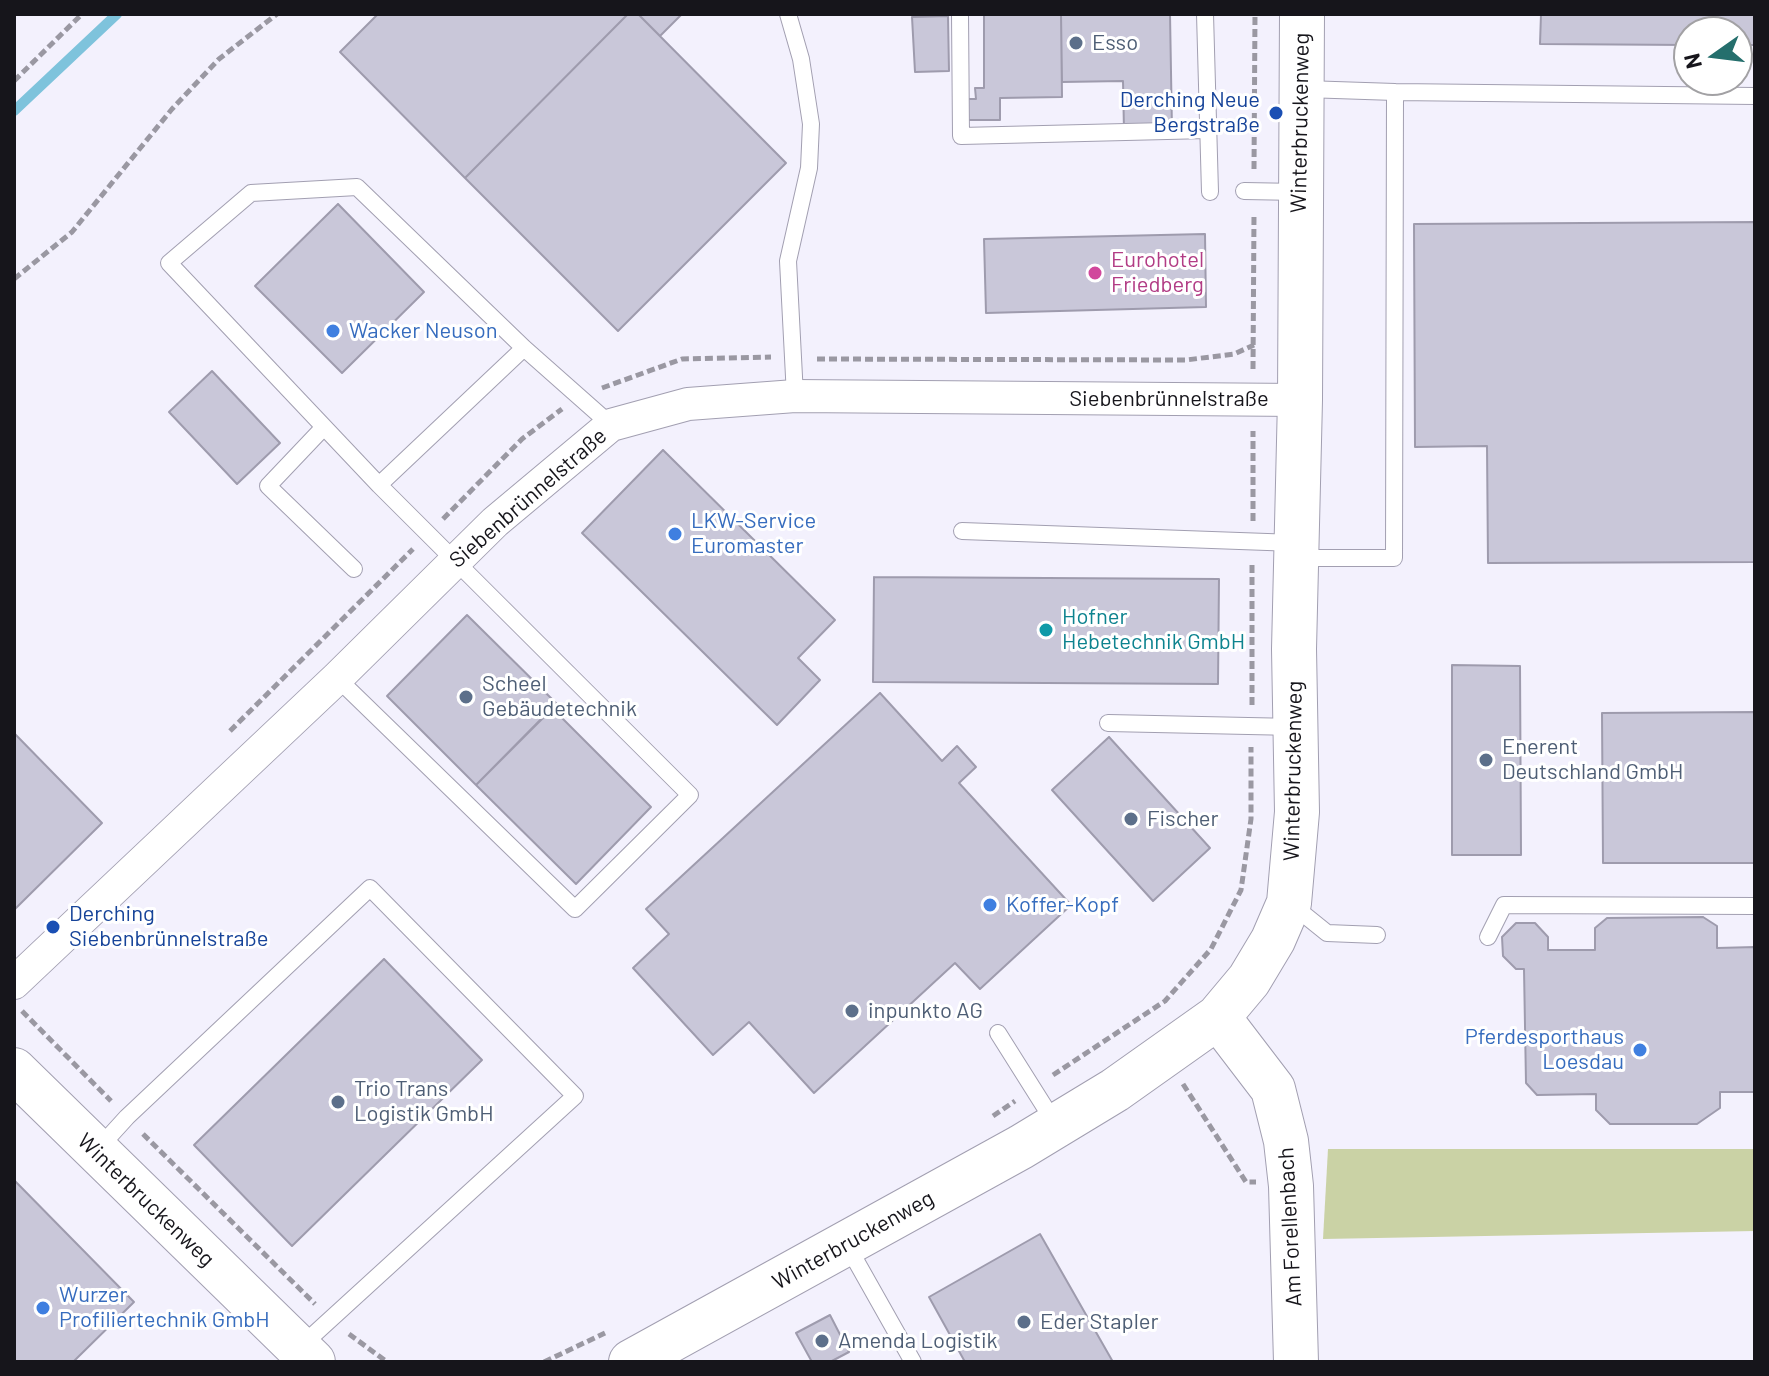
<!DOCTYPE html>
<html>
<head>
<meta charset="utf-8">
<style>
  body { margin:0 }
  #map { position:relative; width:1769px; height:1376px; overflow:hidden; background:#f3f1fd; font-family:Barlow,sans-serif }
  canvas { display:block }
  .frame { position:absolute; inset:0; border:16px solid #16151b; pointer-events:none }
  .north { position:absolute; left:1673px; top:16px; width:80px; height:80px; box-sizing:border-box; background:#fff; border:2px solid #a2a1a4; border-radius:50%; rotate:256deg; font-size:22px; font-weight:700; line-height:32px; text-align:center; color:#16151b }
  .north::after { content:''; display:block; margin:auto; width:28px; height:36px; background:#256f6d; clip-path:polygon(50% 0,100% 100%,50% 72%,0 100%) }
</style>
</head>
<body>
<div id="map">
<canvas width="1769" height="1376"></canvas>
<div class="frame"></div>
<div class="north">N</div>
</div>
<script>
const context = document.querySelector('canvas').getContext('2d');
context.lineJoin = 'round';
function fillPath(path, color) { context.fillStyle = color; context.fill(path, 'evenodd'); }
const poly = rows => new Path2D(rows.map(r => 'M' + r).join(''));
function trace(path, color, width, dash) { context.strokeStyle = color; context.lineWidth = width; context.lineCap = dash ? 'butt' : 'round'; context.setLineDash(dash || []); context.stroke(path); }
function label(font, color, halo, rows, align = 'center') {
  context.font = font + ' Barlow,sans-serif'; context.lineWidth = 6; context.setLineDash([]); context.textBaseline = 'middle'; context.strokeStyle = halo; context.fillStyle = color; for (const [text, x, y, turn = 0] of rows) {
    context.save(); context.translate(x, y); context.rotate((+turn || 0) * Math.PI / 180); context.textAlign = isNaN(turn) ? turn : align; if (halo) context.strokeText(text, 0, 0); context.fillText(text, 0, 0); context.restore();
  }
}
fillPath(poly([
  [1328,1149,1755,1149,1755,1231,1323,1239]
]), '#cad2a5');
trace(poly([
  [14,111,117,14]
]), '#7ec3dc', 10);
const building = poly([
  [378,14,628,14,465,178,340,52,378,14],
  [628,14,638,14,786,163,618,331,465,178,628,14],
  [638,14,682,14,660,36,638,14],
  [984,14,1061,14,1062,97,1000,98,1000,120,968,120,968,99,976,99,975,88,984,88,984,14],
  [1061,14,1170,14,1172,130,1124,131,1123,81,1062,82,1061,14],
  [1541,14,1755,14,1755,45,1737,45,1737,32,1689,32,1689,45,1540,44,1541,14],
  [948,16,949,71,915,72,912,17,948,16],
  [338,204,424,292,342,373,255,286,338,204],
  [1755,222,1755,562,1488,563,1487,446,1415,447,1414,224,1755,222],
  [1205,234,1206,307,986,313,984,239,1205,234],
  [212,371,280,443,237,484,169,412,212,371],
  [663,450,835,620,798,658,820,680,777,725,582,533,663,450],
  [874,577,1219,579,1218,684,873,682,874,577],
  [467,615,557,704,476,785,387,696,467,615],
  [1452,665,1520,666,1521,855,1452,855,1452,665],
  [880,693,942,761,957,746,976,767,959,783,1071,905,980,989,955,963,814,1093,749,1022,713,1055,633,968,669,934,646,909,880,693],
  [552,708,651,807,576,884,476,785,552,708],
  [1755,712,1755,863,1603,863,1602,713,1755,712],
  [14,733,102,823,14,910,14,733],
  [1109,737,1210,848,1153,901,1052,790,1109,737],
  [1703,917,1717,926,1717,948,1755,947,1755,1092,1720,1092,1720,1108,1697,1124,1610,1124,1596,1110,1596,1094,1537,1095,1526,1083,1524,969,1516,969,1503,956,1502,937,1516,923,1535,923,1548,937,1548,950,1595,950,1595,928,1607,918,1703,917],
  [384,959,482,1060,292,1246,194,1145,384,959],
  [14,1180,134,1302,73,1362,14,1362,14,1180],
  [1040,1234,1113,1362,965,1362,929,1297,1040,1234],
  [830,1315,849,1352,830,1362,812,1362,796,1333,830,1315]
]);
fillPath(building, '#c9c7d9');
trace(building, '#9e9bad', 2);
const lane = poly([
  [788,14,801,59,811,124,809,168,788,261,795,396],
  [960,14,961,136,1208,130],
  [1205,14,1210,192],
  [1395,92,1755,96],
  [1244,191,1299,192],
  [324,427,268,486,354,569],
  [379,485,524,348],
  [962,531,1295,543],
  [1298,558,1394,558,1395,92,1305,89],
  [337,678,575,909,690,795,379,485,169,263,251,193,357,187,524,348,611,425],
  [1108,723,1295,727],
  [1291,904,1327,933,1377,935],
  [1488,937,1504,905,1755,906],
  [998,1033,1056,1125],
  [97,1150,127,1117,370,888,575,1096,299,1348],
  [847,1245,913,1362]
]);
const street = poly([
  [14,983,337,678,495,522,611,425,688,404,795,396,1300,400]
]);
const secondary = poly([
  [1218,1017,1273,1089,1286,1141,1291,1186,1296,1362],
  [14,1070,313,1362],
  [631,1362,1021,1147,1115,1090,1218,1017,1249,980,1273,940,1289,903,1297,812,1294,649,1300,400,1302,14]
]);
trace(lane, '#a29fb1', 18);
trace(street, '#a29fb1', 34);
trace(secondary, '#a29fb1', 46);
trace(poly([
  [14,81,82,14],
  [1254,169,1255,14],
  [14,279,72,232,172,109,219,59,277,14],
  [817,359,1186,360,1234,354,1254,345],
  [1253,369,1254,215],
  [602,388,682,359,771,357],
  [443,519,522,439,562,409],
  [1253,521,1253,431],
  [1252,705,1252,563],
  [230,731,413,549],
  [22,1011,111,1101],
  [1053,1075,1165,1001,1211,949,1241,890,1251,819,1251,747],
  [1183,1084,1246,1182,1256,1182],
  [993,1116,1015,1101],
  [143,1134,315,1304],
  [349,1334,387,1362],
  [544,1362,605,1333]
]), '#9a98a2', 5, [8, 4]);
trace(lane, '#fff', 16);
trace(street, '#fff', 32);
trace(secondary, '#fff', 44);
for (const [x, y, r, color] of [
  [1076,43,8,"#5c6f8a"],
  [1276,113,8,"#1a4fb4"],
  [1095,273,8,"#d1479c"],
  [333,331,8,"#3f7fe0"],
  [675,534,8,"#3f7fe0"],
  [1046,630,8,"#0f9aa8"],
  [466,697,8,"#5c6f8a"],
  [1486,760,8,"#5c6f8a"],
  [1131,819,8,"#5c6f8a"],
  [990,905,8,"#3f7fe0"],
  [53,927,8,"#1a4fb4"],
  [852,1011,8,"#5c6f8a"],
  [1640,1050,8,"#3f7fe0"],
  [338,1102,8,"#5c6f8a"],
  [43,1308,8,"#3f7fe0"],
  [1024,1322,8,"#5c6f8a"],
  [822,1341,8,"#5c6f8a"]
]) { const dot = new Path2D(); dot.arc(x, y, r, 0, 2 * Math.PI); context.fillStyle = color; context.fill(dot); trace(dot, '#fff', 3); }
label('22px', '#4e5e75', '#fff', [
  ["Esso",1092,43],
  ["Scheel",482,684],
  ["Gebäudetechnik",482,709],
  ["Enerent",1502,747],
  ["Deutschland GmbH",1502,772],
  ["Fischer",1147,819],
  ["inpunkto AG",868,1011],
  ["Trio Trans",354,1089],
  ["Logistik GmbH",354,1114],
  ["Eder Stapler",1040,1322],
  ["Amenda Logistik",838,1341]
], 'left');
label('22px', '#164399', '#fff', [
  ["Derching Neue",1260,100],
  ["Bergstraße",1260,125],
  ["Derching",69,914,"left"],
  ["Siebenbrünnelstraße",69,939,"left"]
], 'right');
label('22px', '#16151b', '#fff', [
  ["Winterbruckenweg",1300,123,-89],
  ["Siebenbrünnelstraße",1169,399],
  ["Siebenbrünnelstraße",528,498,-41],
  ["Winterbruckenweg",1293,771,-89],
  ["Winterbruckenweg",146,1200,44],
  ["Am Forellenbach",1290,1227,-93],
  ["Winterbruckenweg",853,1240,-29]
]);
label('22px', '#b23c85', '#fff', [
  ["Eurohotel",1111,260],
  ["Friedberg",1111,285]
], 'left');
label('22px', '#366cbe', '#fff', [
  ["Wacker Neuson",349,331],
  ["LKW-Service",691,521],
  ["Euromaster",691,546],
  ["Koffer-Kopf",1006,905],
  ["Pferdesporthaus",1624,1037,"right"],
  ["Loesdau",1624,1062,"right"],
  ["Wurzer",59,1295],
  ["Profiliertechnik GmbH",59,1320]
], 'left');
label('22px', '#0d838f', '#fff', [
  ["Hofner",1062,617],
  ["Hebetechnik GmbH",1062,642]
], 'left');
</script>
</body>
</html>
